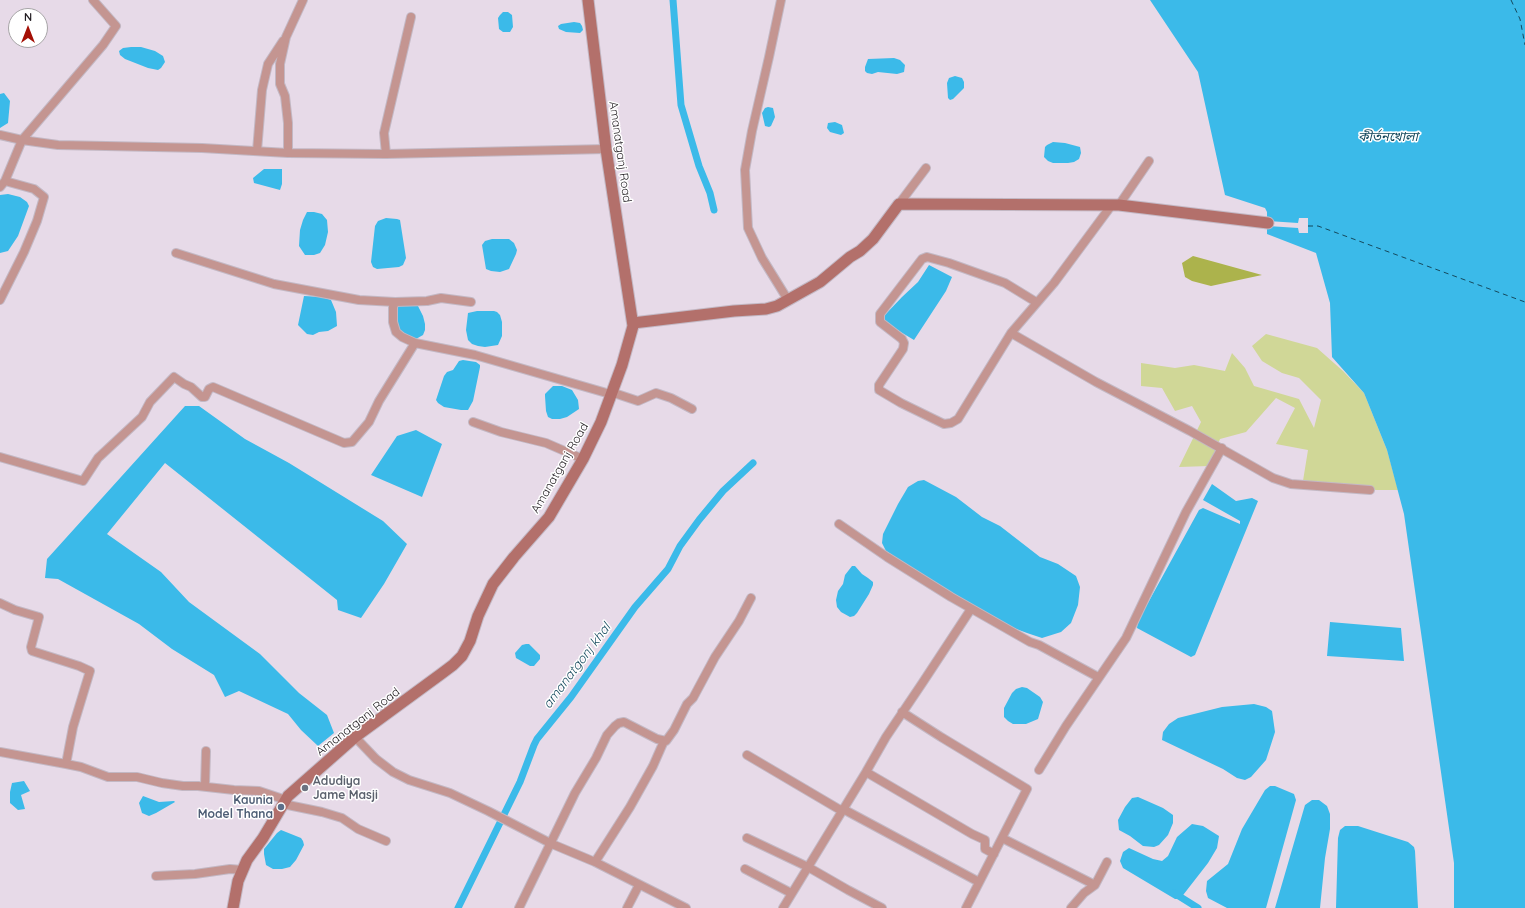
<!DOCTYPE html>
<html>
<head>
<meta charset="utf-8">
<style>
  body { margin:0 }
  #map { position:relative; width:1525px; height:908px; overflow:hidden; background:#e7dae8; font-family:Quicksand,sans-serif }
  canvas { display:block }
  .north { position:absolute; left:8px; top:8px; width:40px; height:40px; box-sizing:border-box; background:#fff; border:1px solid #a6a4a6; border-radius:50%; rotate:0deg; font-size:11px; font-weight:700; line-height:16px; text-align:center; color:#211c21 }
  .north::after { content:''; display:block; margin:auto; width:14px; height:18px; background:#a40f05; clip-path:polygon(50% 0,100% 100%,50% 72%,0 100%) }
</style>
</head>
<body>
<div id="map">
<canvas width="1525" height="908"></canvas>
<div class="north">N</div>
</div>
<script>
const context = document.querySelector('canvas').getContext('2d');
context.lineJoin = 'round';
function fillPath(path, color) { context.fillStyle = color; context.fill(path, 'evenodd'); }
const poly = rows => new Path2D(rows.map(r => 'M' + r).join(''));
function trace(path, color, width, dash) { context.strokeStyle = color; context.lineWidth = width; context.lineCap = dash ? 'butt' : 'round'; context.setLineDash(dash || []); context.stroke(path); }
function label(font, color, halo, rows, align = 'center') {
  context.font = font + ' Quicksand,"Noto Sans Bengali",sans-serif'; context.lineWidth = 3; context.setLineDash([]); context.textBaseline = 'middle'; context.strokeStyle = halo; context.fillStyle = color; for (const [text, x, y, turn = 0] of rows) {
    context.save(); context.translate(x, y); context.rotate((+turn || 0) * Math.PI / 180); context.textAlign = isNaN(turn) ? turn : align; if (halo) context.strokeText(text, 0, 0); context.fillText(text, 0, 0); context.restore();
  }
}
fillPath(poly([
  [1266,334,1317,348,1343,371,1364,393,1387,450,1398,490,1377,490,1302,487,1308,450,1276,444,1295,408,1276,398,1246,432,1220,439,1209,466,1179,467,1201,422,1192,406,1175,411,1162,388,1141,386,1141,363,1175,368,1194,365,1225,371,1232,353,1245,368,1254,386,1299,399,1314,428,1321,400,1299,378,1282,373,1262,361,1252,346]
]), '#d0d797');
fillPath(poly([
  [1193,256,1262,275,1211,286,1192,281,1185,277,1182,263]
]), '#acb34c');
fillPath(poly([
  [1150,0,1525,0,1525,908,1454,908,1454,863,1404,514,1387,450,1364,393,1332,357,1330,303,1316,253,1267,234,1267,212,1265,208,1225,195,1198,72],
  [503,12,508,12,512,15,513,27,510,32,503,32,499,29,498,18,500,15],
  [574,22,580,23,582,26,583,30,580,33,566,32,559,29,558,26,561,24],
  [131,47,141,47,155,51,163,56,165,62,161,68,158,70,148,68,125,59,120,55,119,51,123,48],
  [894,58,900,60,905,65,904,72,897,74,878,72,872,74,867,73,865,71,865,67,868,59],
  [955,76,962,78,964,82,964,88,953,99,950,100,948,98,947,83,949,78],
  [4,93,10,101,8,123,0,128,0,94],
  [768,107,773,108,775,117,771,126,769,127,765,126,762,113,765,108],
  [835,122,842,125,844,133,841,135,830,132,827,128,828,123],
  [1053,142,1065,143,1080,147,1081,153,1079,159,1074,162,1068,163,1053,163,1048,161,1044,157,1045,147,1047,145],
  [264,169,282,169,282,184,280,190,254,183,253,178],
  [8,194,20,197,27,202,29,206,18,236,8,251,0,253,0,195],
  [307,212,314,212,322,214,327,220,328,232,325,245,320,253,314,255,305,255,299,246,300,230,303,220],
  [386,218,397,219,400,220,406,258,403,265,399,267,377,269,373,267,371,262,375,226,378,221],
  [492,239,509,239,514,243,517,250,516,254,509,269,500,272,491,271,486,269,482,245,485,241],
  [929,265,952,277,946,291,914,340,884,322,883,317,902,297,918,282],
  [304,296,322,297,331,300,336,312,337,326,328,331,319,332,313,335,307,334,298,325],
  [401,305,414,305,418,306,423,316,425,324,425,330,423,335,416,339,403,337,396,324,396,307],
  [477,311,494,311,497,312,500,315,502,322,502,336,498,345,485,347,478,346,472,344,468,340,466,330,468,313],
  [463,360,476,362,480,365,480,367,473,401,468,410,461,410,444,407,438,403,436,400,444,376,447,372,453,370,459,361],
  [553,386,562,386,572,390,578,400,579,409,567,417,560,419,552,419,548,417,546,411,545,396,545,394],
  [185,406,199,406,245,439,289,463,383,521,407,544,384,584,361,618,338,610,337,600,165,463,107,534,161,572,189,602,260,654,299,693,327,715,334,733,318,746,301,730,288,714,239,691,225,697,214,675,172,649,139,624,58,579,45,578,47,559],
  [416,430,442,444,422,497,371,475,397,436],
  [924,480,956,497,982,517,1000,526,1040,557,1058,564,1076,576,1080,587,1078,605,1071,623,1061,632,1042,638,1027,633,1011,627,920,574,886,551,882,543,883,534,898,504,908,487,918,481],
  [1212,484,1236,501,1252,498,1258,501,1195,655,1191,657,1137,628,1138,621,1199,510,1203,508,1240,524,1240,521,1203,500],
  [852,566,855,566,862,574,868,578,873,582,873,585,869,594,857,613,854,616,850,617,841,612,837,607,836,600,838,591,843,584,845,575],
  [1330,622,1401,628,1404,661,1327,656],
  [526,644,529,644,540,655,540,659,534,666,530,666,516,658,515,653,522,645],
  [1022,687,1027,688,1040,697,1043,702,1038,719,1026,724,1013,724,1008,721,1004,717,1004,708,1012,693,1016,689],
  [1254,704,1266,707,1272,711,1275,732,1266,760,1251,777,1245,780,1237,778,1223,769,1162,740,1163,732,1169,724,1178,718,1222,707],
  [24,781,30,791,21,795,25,809,18,810,10,803,10,792,12,783],
  [1270,786,1275,786,1294,794,1296,800,1266,908,1227,908,1208,898,1206,891,1207,881,1228,864,1242,829,1265,790],
  [143,796,159,802,174,801,175,802,156,813,149,816,142,813,139,803],
  [1138,797,1163,808,1173,815,1173,823,1168,835,1159,845,1154,847,1143,846,1130,836,1119,830,1118,820,1125,807,1132,798],
  [1312,800,1319,800,1327,806,1330,814,1330,829,1325,858,1320,908,1275,908,1305,805],
  [1192,824,1203,826,1219,836,1217,848,1208,863,1180,899,1175,899,1123,868,1120,861,1123,852,1129,848,1153,859,1162,861,1168,856,1177,837],
  [1345,826,1358,826,1408,842,1414,847,1415,851,1418,908,1336,908,1338,838,1340,830],
  [281,830,301,838,303,841,304,845,296,860,290,867,282,869,273,869,266,865,264,854,264,849,277,833]
]), '#3bbae9');
fillPath(poly([
  [1299,218,1308,218,1308,233,1299,233,1298,228,1268,226,1268,221,1298,223]
]), '#e7dae8');
trace(poly([
  [673,0,681,105,699,166,710,193,714,210],
  [1174,893,1198,908],
  [458,908,520,782,534,745,537,739,571,697,635,607,668,569,680,546,699,520,723,491,753,463]
]), '#3bbae9', 7);
trace(poly([
  [1511,0,1520,19,1525,45],
  [1308,226,1318,226,1525,302]
]), '#15495d', 1, [5, 4]);
const street = poly([
  [781,0,769,57,752,131,745,170,748,228,762,258,788,300],
  [0,135,22,140,58,145,202,148,288,153,386,154,606,149],
  [257,151,262,90,268,64,283,41],
  [288,153,288,123,285,96,280,84,280,64,286,37,303,0],
  [386,154,384,133,411,17],
  [0,187,5,181,22,140,103,45,116,26,93,0],
  [899,204,926,168],
  [1119,205,1149,161],
  [176,253,274,284,359,300,395,302],
  [0,300,24,252,37,221,44,197,34,189,5,181],
  [1036,302,1005,283,949,263,927,257,922,259,880,314,880,322,902,339,904,343,903,349,879,385,879,390,901,403,944,424,951,423,958,419,1011,333,1054,283,1111,206],
  [1011,333,1096,382,1190,431,1273,478,1291,484,1370,490],
  [415,343,402,337,396,332,393,322,393,307,395,302,427,301,441,298,471,302],
  [611,392,638,401,656,393,671,398,692,409],
  [473,422,501,432,546,443,583,459],
  [0,457,83,481,98,458,142,417,150,402,174,377,184,384,191,387,202,397,205,397,209,389,213,387,344,443,352,442,369,422,379,401,415,343,475,355,610,394],
  [839,524,887,557,951,597,1030,642,1039,645,1098,677],
  [0,603,15,610,39,617,31,647,32,651,79,666,90,671,73,727,66,764,0,752],
  [902,712,941,737,1027,789,966,908],
  [355,737,376,759,393,772,409,780,450,793,488,811,552,844,595,862,686,908],
  [747,755,842,811],
  [66,764,81,767,108,777,137,777,162,783,183,786,198,786,234,790,259,791,286,800],
  [1039,770,1066,726,1126,638,1186,512,1222,448],
  [866,772,972,834,985,840,985,849,994,854],
  [205,786,206,751],
  [283,804,322,812,342,818,358,829,386,841],
  [843,809,979,882],
  [747,838,808,867,848,890,882,908],
  [1002,838,1095,885],
  [595,862,630,807,653,766,664,741],
  [745,869,791,893],
  [156,876,195,874,230,869,243,870],
  [519,908,575,793,596,758,607,735,615,726,619,723,624,722,657,739,666,741,674,730,687,704,693,698,715,657,739,621,751,598],
  [627,908,639,885],
  [783,908,866,772,886,737,923,682,971,609],
  [1071,908,1084,893,1095,885,1107,862]
]);
const secondary = poly([
  [633,323,734,311,766,309,777,306,820,282,850,257,860,251,873,239,899,204,1119,205,1268,223],
  [233,908,238,881,247,860,263,838,288,796,355,737,441,674,453,665,462,656,470,641,478,616,493,584,514,557,549,517,583,459,601,422,622,365,633,326,606,149,588,0]
]);
trace(street, '#c3b8c4', 10);
trace(secondary, '#c3b8c4', 13);
trace(street, '#c49591', 8);
trace(secondary, '#b3706b', 11);
for (const [x, y, r, color] of [
  [305,788,4,"#6b7280"],
  [281,807,4,"#5c6f8a"]
]) { const dot = new Path2D(); dot.arc(x, y, r, 0, 2 * Math.PI); context.fillStyle = color; context.fill(dot); trace(dot, '#fff', 1.5); }
label('12px', '#211c21', '#fff', [
  ["Amanatganj Road",620,152,82],
  ["Amanatganj Road",560,468,-60],
  ["Amanatganj Road",358,722,-38]
]);
label('bold 12px', '#5b616d', '#fff', [
  ["Adudiya",313,781],
  ["Jame Masji",313,795]
], 'left');
label('bold 12px', '#4e5e75', '#fff', [
  ["Kaunia",273,800],
  ["Model Thana",273,814]
], 'right');
label('italic 13px', '#15495d', '#fff', [
  ["কীর্তনখোলা",1388,137],
  ["amanatgonj khal",577,666,-53]
]);
</script>
</body>
</html>
